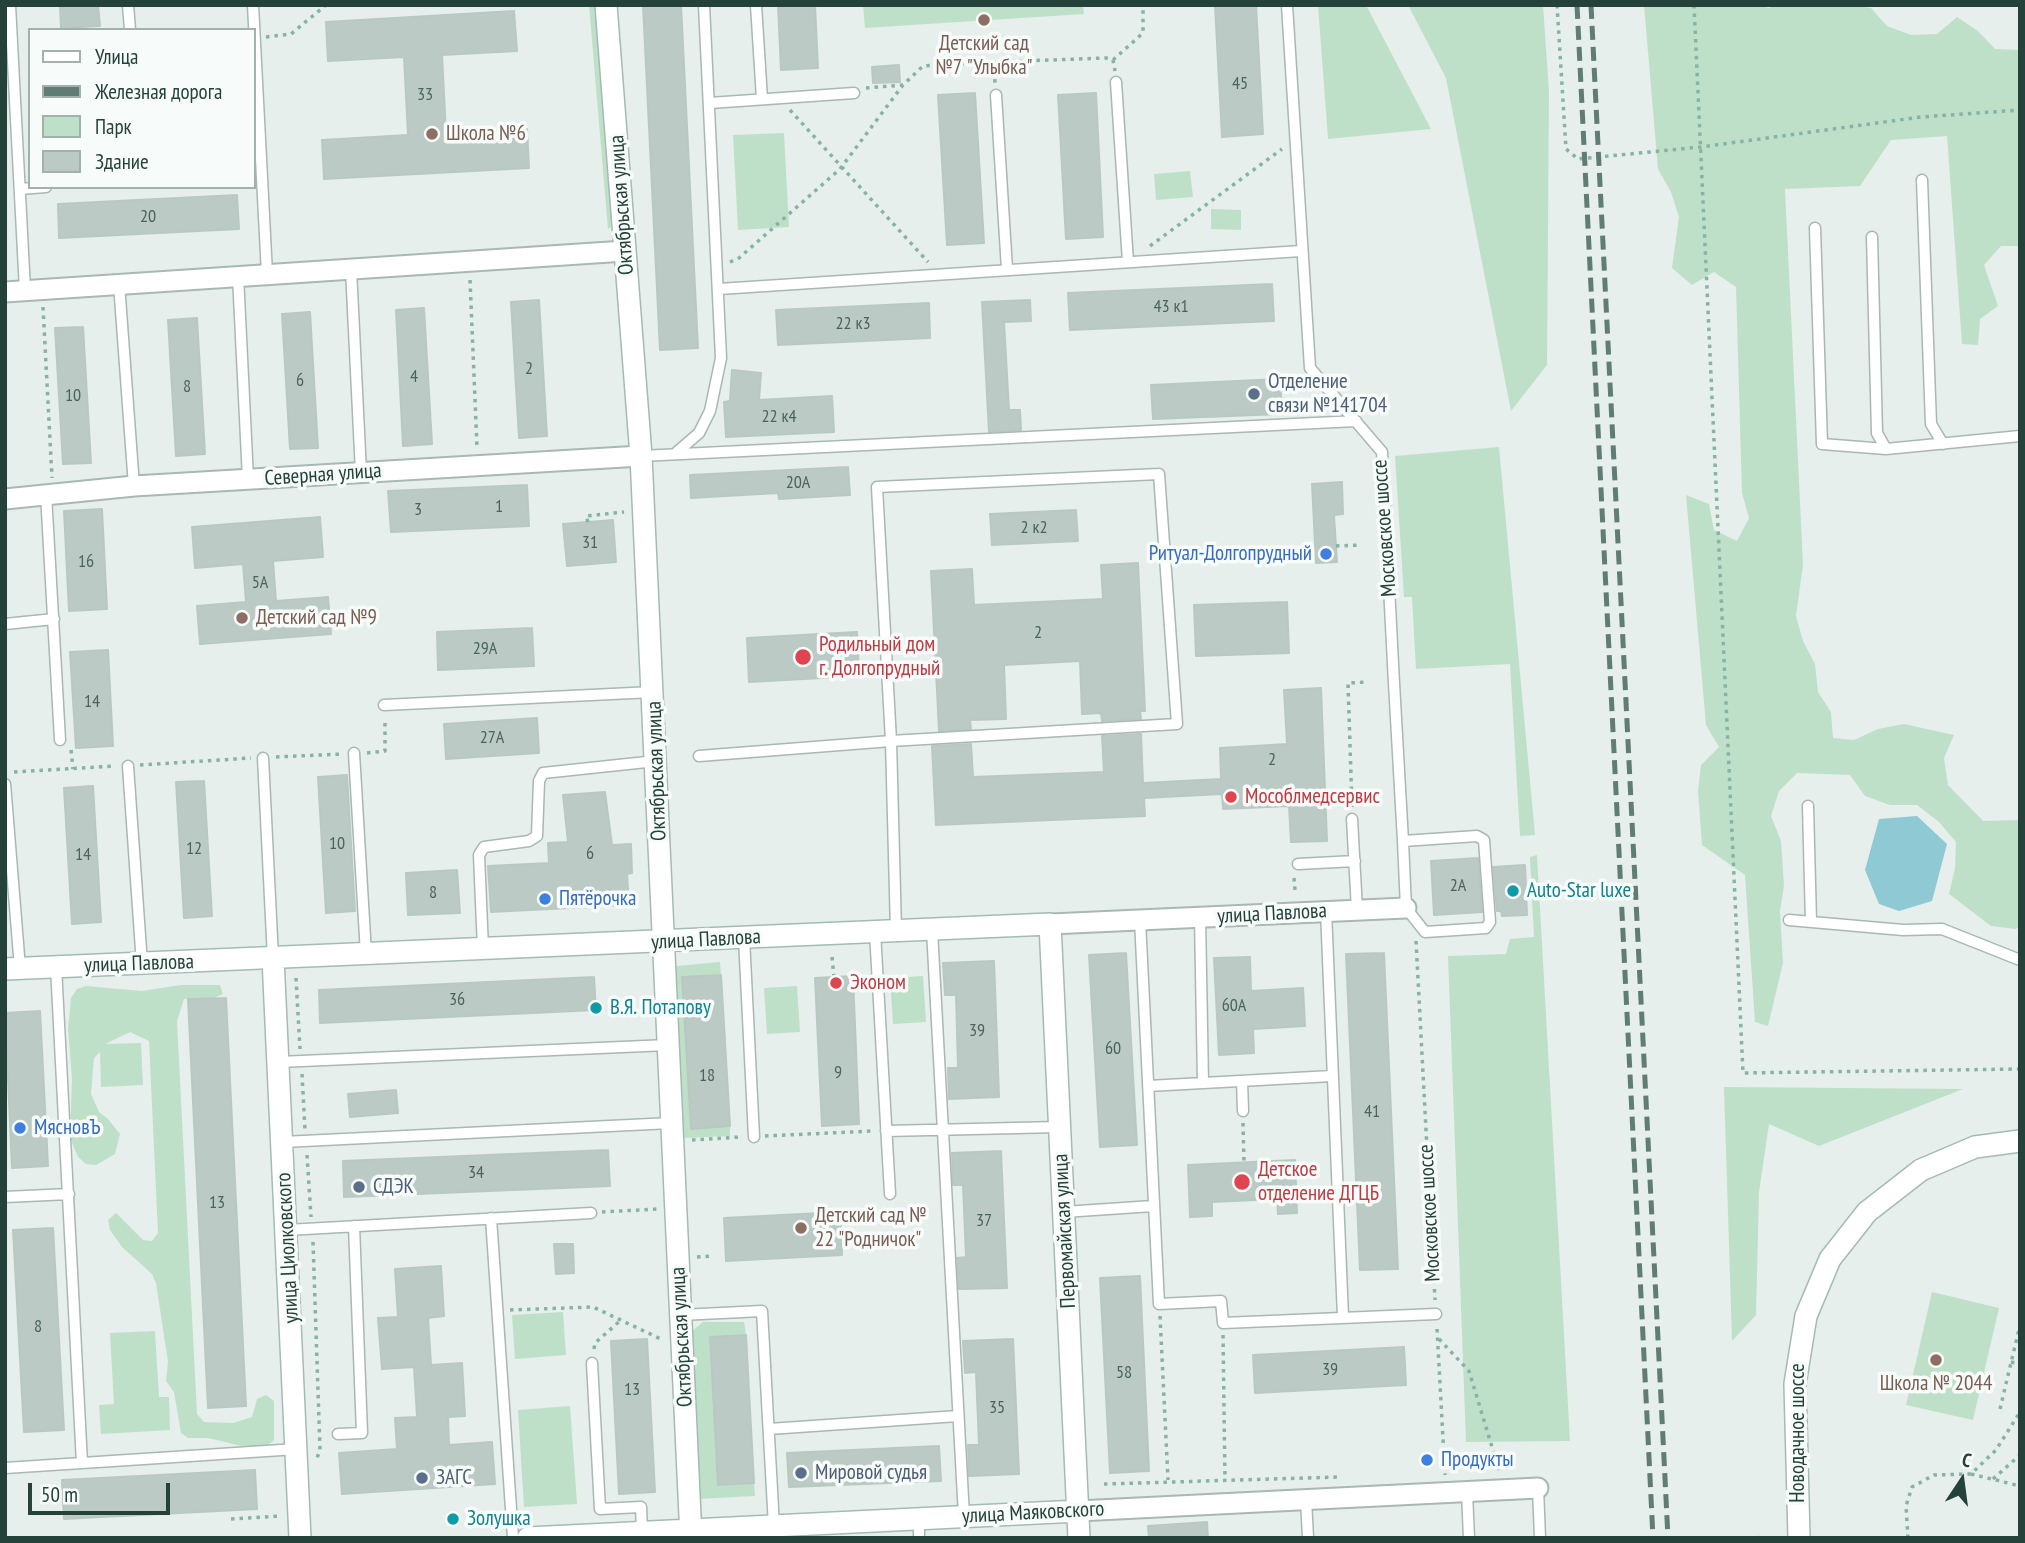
<!DOCTYPE html>
<html>
<head>
<meta charset="utf-8">
<style>
  body { margin:0 }
  #map { position:relative; width:2025px; height:1543px; overflow:hidden; background:#e6efeb; font-family:"PT Sans Narrow",sans-serif }
  canvas { display:block }
  .frame { position:absolute; inset:0; border:7px solid #24423a; pointer-events:none }
  .legend { position:absolute; left:28px; top:28px; width:228px; height:161px; box-sizing:border-box; background:#f7fbf9; border:2px solid #a3b1ad; margin:0; padding:9px 12px; list-style:none; font-size:21px; color:#24423a }
  .legend li { display:flex; align-items:center; gap:14px; height:35px }
  .legend b { width:35px; border:2px solid #a3b1ad }
  .north { position:absolute; left:1927px; top:1445px; width:70px; height:70px; -webkit-text-stroke:5px #f7fbf9; paint-order:stroke; rotate:13deg; font-size:19px; font-weight:700; line-height:28px; text-align:center; color:#24423a }
  .north::after { content:''; display:block; margin:auto; width:24px; height:32px; background:#24423a; clip-path:polygon(50% 0,100% 100%,50% 72%,0 100%) }
  .scale { position:absolute; left:28px; top:1483px; width:142px; height:32px; box-sizing:border-box; border:4px solid #24423a; border-top:0; padding-left:9px; font-size:21px; line-height:24px; white-space:nowrap; color:#24423a; -webkit-text-stroke:5px #f7fbf9; paint-order:stroke }
</style>
</head>
<body>
<div id="map">
<canvas width="2025" height="1543"></canvas>
<div class="frame"></div>
<ul class="legend">
<li><b style="height:9px;background:#fff"></b>Улица</li>
<li><b style="height:9px;background:#5f7d75"></b>Железная дорога</li>
<li><b style="height:19px;background:#bfe0c8"></b>Парк</li>
<li><b style="height:19px;background:#bbcac4"></b>Здание</li>
</ul>
<div class="north">С</div>
<div class="scale">50 m</div>
</div>
<script>
const context = document.querySelector('canvas').getContext('2d');
context.lineJoin = 'round';
function fillPath(path, color) { context.fillStyle = color; context.fill(path, 'evenodd'); }
const poly = rows => new Path2D(rows.map(r => 'M' + r).join(''));
function trace(path, color, width, dash) { context.strokeStyle = color; context.lineWidth = width; context.lineCap = dash ? 'butt' : 'round'; context.setLineDash(dash || []); context.stroke(path); }
function label(font, color, halo, rows, align = 'center') {
  context.font = font + ' "PT Sans Narrow",sans-serif'; context.lineWidth = 7; context.setLineDash([]); context.textBaseline = 'middle'; context.strokeStyle = halo; context.fillStyle = color; for (const [text, x, y, turn = 0] of rows) {
    context.save(); context.translate(x, y); context.rotate((+turn || 0) * Math.PI / 180); context.textAlign = isNaN(turn) ? turn : align; if (halo) context.strokeText(text, 0, 0); context.fillText(text, 0, 0); context.restore();
  }
}
fillPath(poly([
  [589,5,597,5,615,224,608,229],
  [863,5,1083,5,1084,14,865,28],
  [1318,5,1366,5,1431,129,1328,139],
  [1408,5,1543,5,1549,92,1547,365,1511,411,1446,78],
  [1644,5,1756,5,1769,8,1775,5,1851,5,1871,8,1887,26,1911,35,1937,34,1957,17,1978,31,1995,49,2020,50,2020,246,2001,246,1984,265,1998,306,1980,319,1978,345,1962,344,1947,136,1891,140,1860,186,1785,189,1803,565,1796,616,1803,641,1815,664,1818,692,1831,712,1833,738,1854,740,1878,729,1904,724,1954,735,1944,758,1948,785,1983,821,2020,820,2020,925,2016,929,1991,926,1949,894,1955,868,1956,842,1939,822,1917,805,1890,805,1865,796,1850,775,1797,773,1779,791,1771,816,1781,841,1784,886,1780,911,1783,963,1768,1026,1755,1022,1745,875,1702,845,1698,791,1701,765,1719,747,1706,725,1686,495,1709,504,1714,530,1737,541,1749,518,1742,493,1736,287,1714,272,1692,285,1672,268,1679,217,1671,192,1658,169],
  [784,133,789,227,738,230,733,135],
  [1190,171,1193,197,1156,200,1154,174],
  [1211,209,1241,210,1241,230,1211,229],
  [1499,447,1535,835,1520,836,1510,664,1416,669,1412,597,1404,597,1395,456],
  [1537,855,1570,1441,1466,1442,1448,956,1506,954,1510,939,1534,937,1530,857],
  [720,962,721,975,682,978,691,1128,730,1126,730,1136,682,1138,672,974,676,966],
  [923,976,926,1022,893,1024,890,978],
  [181,985,220,985,223,994,213,998,184,999,177,1021,197,1414,204,1422,233,1423,252,1417,257,1399,266,1395,274,1401,274,1440,267,1446,246,1447,208,1438,188,1438,181,1433,174,1392,166,1381,168,1362,156,1283,152,1274,122,1247,110,1230,108,1220,116,1213,143,1240,152,1241,158,1233,149,1041,130,1032,105,1044,141,1043,143,1085,101,1087,100,1052,94,1058,91,1094,99,1112,108,1119,120,1134,115,1154,96,1165,86,1164,78,1157,70,1138,72,1078,68,1028,71,998,77,989,86,986,142,991],
  [797,986,800,1032,767,1034,764,988],
  [1724,1087,1963,1089,1819,1146,1769,1124,1759,1192,1756,1315,1732,1341],
  [1932,1292,1999,1308,1973,1420,1906,1405],
  [563,1312,566,1355,515,1359,512,1315],
  [703,1322,744,1322,746,1335,710,1337,718,1485,754,1483,755,1496,698,1499,692,1331],
  [155,1331,159,1397,169,1397,170,1430,101,1434,99,1405,114,1404,110,1333],
  [570,1406,577,1504,524,1507,518,1410]
]), '#bfe0c8');
fillPath(poly([
  [1917,816,1947,844,1932,901,1899,911,1879,904,1865,870,1879,819]
]), '#8ec9d4');
const building = poly([
  [60,5,98,5,100,26,61,28,60,5],
  [643,5,681,5,698,348,660,350,643,5],
  [778,5,815,5,818,68,781,70,778,5],
  [1215,5,1256,5,1263,134,1222,137,1215,5],
  [514,11,517,51,442,55,446,134,527,129,529,168,324,179,322,140,408,135,404,57,328,61,326,22,514,11],
  [899,65,900,82,873,83,872,67,899,65],
  [975,93,984,243,947,245,938,95,975,93],
  [1096,93,1103,237,1066,239,1058,95,1096,93],
  [237,195,239,229,59,238,58,204,237,195],
  [1272,284,1274,321,1070,330,1068,293,1272,284],
  [539,300,547,436,519,438,511,302,539,300],
  [1030,300,1031,321,1004,322,1009,410,1020,410,1021,430,989,432,982,302,1030,300],
  [929,303,930,338,778,345,776,310,929,303],
  [424,308,432,444,403,446,396,310,424,308],
  [310,312,318,448,290,449,282,314,310,312],
  [197,318,205,454,176,456,168,320,197,318],
  [83,327,91,463,63,464,55,328,83,327],
  [732,370,761,373,759,400,832,396,834,432,726,437,724,402,730,401,732,370],
  [1280,379,1282,414,1153,419,1151,385,1280,379],
  [848,467,850,495,779,499,778,493,691,498,690,475,848,467],
  [1342,482,1343,514,1334,515,1337,562,1316,563,1312,484,1342,482],
  [527,485,529,526,391,532,388,491,527,485],
  [102,509,107,609,69,611,64,511,102,509],
  [1076,510,1078,541,992,545,990,514,1076,510],
  [320,517,323,557,273,561,276,601,328,597,331,634,200,644,197,606,246,602,243,564,195,568,192,527,320,517],
  [613,520,616,562,567,566,563,524,613,520],
  [1138,563,1145,711,1140,711,1141,719,1102,721,1101,713,1082,714,1080,661,1004,665,1006,719,970,720,971,729,939,731,931,571,972,569,974,605,1103,599,1101,565,1138,563],
  [1287,602,1289,653,1196,656,1194,605,1287,602],
  [532,628,534,666,438,670,437,632,532,628],
  [857,632,859,676,749,682,747,638,857,632],
  [108,650,113,746,76,748,70,652,108,650],
  [1321,688,1327,841,1291,842,1289,806,1223,809,1222,794,1144,798,1145,816,936,825,932,746,971,744,973,777,1104,772,1102,736,1141,734,1143,783,1221,779,1220,748,1287,744,1284,690,1321,688],
  [537,718,539,753,446,759,444,724,537,718],
  [347,775,355,911,326,913,318,777,347,775],
  [204,781,212,916,184,918,176,782,204,781],
  [93,786,101,922,72,924,64,788,93,786],
  [605,792,612,845,631,844,632,873,627,874,629,905,491,912,488,866,549,863,548,843,568,842,563,795,605,792],
  [1478,858,1482,912,1434,915,1431,861,1478,858],
  [1525,865,1527,915,1502,916,1501,911,1497,911,1493,867,1525,865],
  [457,870,460,913,408,915,406,873,457,870],
  [1126,953,1137,1145,1100,1147,1089,955,1126,953],
  [1384,953,1398,1269,1360,1270,1346,954,1384,953],
  [1250,957,1251,991,1303,988,1305,1026,1253,1029,1254,1053,1219,1055,1214,958,1250,957],
  [994,961,999,1097,949,1099,948,1068,958,1068,956,995,945,995,943,963,994,961],
  [721,975,730,1126,691,1129,682,977,721,975],
  [853,976,859,1124,822,1126,815,978,853,976],
  [594,977,596,1010,320,1023,319,990,594,977],
  [226,998,246,1406,208,1408,188,999,226,998],
  [40,1011,48,1166,12,1168,5,1013,40,1011],
  [396,1090,398,1113,350,1117,348,1094,396,1090],
  [608,1150,610,1186,344,1197,343,1161,608,1150],
  [1001,1151,1007,1288,959,1289,957,1258,966,1257,963,1185,953,1185,952,1153,1001,1151],
  [1295,1160,1297,1213,1278,1214,1277,1199,1212,1202,1212,1216,1190,1217,1188,1165,1295,1160],
  [840,1212,842,1255,726,1261,724,1218,840,1212],
  [53,1228,64,1430,24,1432,13,1230,53,1228],
  [554,1244,573,1244,574,1273,556,1274,554,1244],
  [441,1266,444,1316,428,1318,431,1365,462,1363,465,1416,448,1417,449,1445,492,1442,495,1484,342,1494,339,1453,397,1449,395,1418,417,1417,414,1367,382,1369,378,1318,398,1317,395,1269,441,1266],
  [1140,1276,1149,1471,1110,1473,1100,1278,1140,1276],
  [746,1335,754,1483,718,1485,710,1337,746,1335],
  [647,1339,655,1492,619,1494,611,1341,647,1339],
  [1013,1339,1019,1474,969,1476,968,1445,979,1445,976,1372,965,1373,963,1341,1013,1339],
  [1404,1347,1406,1385,1255,1393,1253,1355,1404,1347],
  [939,1446,941,1481,789,1487,787,1453,939,1446],
  [255,1470,257,1509,64,1519,62,1480,255,1470],
  [1207,1522,1208,1538,1149,1538,1148,1526,1207,1522]
]);
fillPath(building, '#bbcac4');
trace(building, '#b8c9c2', 2);
const lane = poly([
  [10,5,25,290],
  [128,5,130,30],
  [253,5,267,274],
  [756,5,762,99],
  [1287,5,1310,368,1382,452,1394,683,1403,841,1406,908,1425,932,1486,928,1490,922,1484,840,1477,836,1403,841],
  [1116,82,1128,262],
  [996,95,1007,269],
  [710,103,854,93],
  [1922,180,1931,424,1943,444],
  [20,189,46,187],
  [1815,228,1822,444,1886,449,2020,436],
  [1872,237,1877,433,1886,449],
  [351,269,361,473],
  [238,276,248,479],
  [119,284,134,486],
  [719,289,1301,251],
  [677,452,699,433,710,411,721,358,704,5],
  [641,456,1356,421],
  [1159,474,1177,724,891,741,877,487,1159,474],
  [46,494,60,740],
  [5,624,54,619],
  [384,705,653,692],
  [354,753,366,954],
  [699,756,891,741,896,931],
  [263,758,273,958],
  [128,766,142,964],
  [5,784,20,968],
  [1808,806,1811,922],
  [1352,819,1357,910],
  [1298,864,1355,861],
  [1326,911,1343,1317],
  [1200,917,1203,1083,1332,1076],
  [1140,920,1159,1304,1221,1301,1223,1323,1436,1314],
  [1789,920,1903,930,1942,929,2020,960],
  [932,930,964,1516],
  [875,932,890,1194],
  [744,938,754,1137],
  [483,949,479,855,484,847,529,841,537,836,539,781,543,773,656,761],
  [56,967,82,1463],
  [279,1062,668,1045],
  [1242,1081,1243,1111],
  [1148,1086,1203,1083],
  [886,1131,1059,1127],
  [283,1142,671,1123],
  [5,1197,69,1194],
  [1064,1212,1153,1206],
  [491,1218,513,1538],
  [287,1230,591,1213],
  [681,1315,762,1311,774,1526],
  [592,1363,600,1509,641,1507,642,1532],
  [769,1429,958,1416],
  [338,1434,362,1433,354,1226],
  [5,1468,297,1449],
  [1538,1488,1540,1538],
  [1467,1493,1469,1538],
  [1306,1500,1308,1538],
  [919,1519,919,1538]
]);
const street = poly([
  [5,292,625,251],
  [5,499,134,486,641,456],
  [1050,924,1406,908],
  [1078,1511,1538,1488]
]);
const secondary = poly([
  [606,5,641,456,691,1538],
  [273,958,300,1538],
  [5,969,1050,924,1079,1538],
  [528,1538,1078,1511],
  [1799,1538,1795,1384,1806,1316,1830,1259,1867,1212,1921,1170,1975,1147,2020,1141]
]);
trace(lane, '#a8b8b2', 13);
trace(street, '#a8b8b2', 23);
trace(secondary, '#a4bbb3', 24);
trace(poly([
  [1557,5,1566,149,1578,159,1701,147,1921,117,2020,110],
  [1694,5,1743,1073,2020,1069],
  [266,37,291,34,326,5],
  [1113,60,1143,33,1143,5],
  [994,62,1106,58,1113,60,1115,71],
  [866,88,903,85,923,66,994,62,995,83],
  [790,110,928,262],
  [1150,246,1282,149],
  [730,262,739,258,840,169,903,85],
  [470,280,477,447],
  [43,307,52,478],
  [588,522,586,516,624,512],
  [1336,546,1361,545],
  [71,750,73,769],
  [367,753,385,751,385,718],
  [276,757,342,754],
  [140,765,251,758],
  [14,772,115,766],
  [1326,796,1373,793],
  [1352,807,1348,683,1367,682],
  [1294,878,1295,890],
  [1416,941,1435,1300],
  [832,957,834,977],
  [296,978,300,1049],
  [302,1074,305,1130],
  [1243,1123,1244,1163],
  [765,1136,873,1131],
  [692,1140,740,1137],
  [307,1155,311,1217],
  [602,1212,657,1209],
  [313,1242,320,1450,317,1458],
  [697,1257,712,1256],
  [510,1310,593,1307,663,1340],
  [1160,1316,1168,1480],
  [1437,1329,1445,1475],
  [1223,1335,1225,1480],
  [1439,1339,1469,1371,1499,1470],
  [594,1349,595,1343,621,1320],
  [2011,1362,2020,1364],
  [2000,1409,2020,1325],
  [1971,1474,2020,1486],
  [1993,1479,2020,1455],
  [1104,1484,1340,1477],
  [231,1519,279,1516],
  [1756,1538,1764,1537],
  [1908,1538,1906,1506,1912,1487,1934,1475,1971,1474,1996,1450,2020,1412]
]), '#86b3a5', 3.5, [3.5, 5]);
trace(lane, '#fff', 10);
trace(street, '#fff', 19);
trace(secondary, '#fff', 21);
trace(poly([
  [1577,5,1653,1538],
  [1591,5,1668,1538]
]), '#5f7d75', 5, [14, 7]);
for (const [x, y, r, color] of [
  [984,20,7,"#8d6e63"],
  [432,134,7,"#8d6e63"],
  [1254,394,7,"#5c6f8a"],
  [1326,554,7,"#3f7fe0"],
  [242,618,7,"#8d6e63"],
  [803,657,9,"#e0444e"],
  [1231,797,7,"#e0444e"],
  [1513,891,7,"#0f9aa8"],
  [545,899,7,"#3f7fe0"],
  [836,983,7,"#e0444e"],
  [596,1008,7,"#0f9aa8"],
  [20,1128,7,"#3f7fe0"],
  [1242,1182,9,"#e0444e"],
  [359,1187,7,"#5c6f8a"],
  [801,1228,7,"#8d6e63"],
  [1936,1360,7,"#8d6e63"],
  [1427,1460,7,"#3f7fe0"],
  [801,1473,7,"#5c6f8a"],
  [422,1478,7,"#5c6f8a"],
  [453,1519,7,"#0f9aa8"]
]) { const dot = new Path2D(); dot.arc(x, y, r, 0, 2 * Math.PI); context.fillStyle = color; context.fill(dot); trace(dot, '#f7fbf9', 2.5); }
label('18px', '#4a645c', null, [
  ["45",1240,84],
  ["33",425,95],
  ["20",148,217],
  ["43 к1",1171,307],
  ["22 к3",853,324],
  ["2",529,369],
  ["4",414,377],
  ["6",300,381],
  ["8",187,387],
  ["10",73,396],
  ["22 к4",779,417],
  ["20А",798,483],
  ["1",499,507],
  ["3",418,510],
  ["2 к2",1034,528],
  ["31",590,543],
  ["16",86,562],
  ["5А",260,583],
  ["2",1038,633],
  ["29А",485,649],
  ["14",92,702],
  ["27А",492,738],
  ["2",1272,760],
  ["10",337,844],
  ["12",194,849],
  ["6",590,854],
  ["14",83,855],
  ["2А",1458,886],
  ["8",433,893],
  ["36",457,1000],
  ["60А",1234,1006],
  ["39",977,1031],
  ["60",1113,1049],
  ["9",838,1073],
  ["18",707,1076],
  ["41",1372,1112],
  ["34",476,1173],
  ["13",217,1203],
  ["37",984,1221],
  ["8",38,1327],
  ["39",1330,1370],
  ["58",1124,1373],
  ["13",632,1390],
  ["35",997,1408]
]);
label('21px', '#785e54', '#f7fbf9', [
  ["Детский сад",984,44,"center"],
  ["№7 \"Улыбка\"",984,68,"center"],
  ["Школа №6",446,134],
  ["Детский сад №9",256,618],
  ["Детский сад №",815,1216],
  ["22 \"Родничок\"",815,1240],
  ["Школа № 2044",1936,1384,"center"]
], 'left');
label('21px', '#24423a', '#f7fbf9', [
  ["Октябрьская улица",622,205,-94],
  ["Северная улица",323,475,-4],
  ["Московское шоссе",1385,528,-94],
  ["Октябрьская улица",657,771,-92],
  ["улица Павлова",1272,914,-3],
  ["улица Павлова",706,940,-3],
  ["улица Павлова",139,964,-2],
  ["Московское шоссе",1430,1213,-93],
  ["Первомайская улица",1065,1231,-93],
  ["улица Циолковского",288,1248,-93],
  ["Октябрьская улица",682,1337,-93],
  ["Новодачное шоссе",1798,1433,-90],
  ["улица Маяковского",1033,1513,-3]
]);
label('21px', '#4e5e75', '#f7fbf9', [
  ["Отделение",1268,382],
  ["связи №141704",1268,406],
  ["СДЭК",373,1187],
  ["Мировой судья",815,1473],
  ["ЗАГС",436,1478]
], 'left');
label('21px', '#366cbe', '#f7fbf9', [
  ["Ритуал-Долгопрудный",1312,554,"right"],
  ["Пятёрочка",559,899],
  ["МясновЪ",34,1128],
  ["Продукты",1441,1460]
], 'left');
label('21px', '#be3a42', '#f7fbf9', [
  ["Родильный дом",819,645],
  ["г. Долгопрудный",819,669],
  ["Мособлмедсервис",1245,797],
  ["Эконом",850,983],
  ["Детское",1258,1170],
  ["отделение ДГЦБ",1258,1194]
], 'left');
label('21px', '#0d838f', '#f7fbf9', [
  ["Auto-Star luxe",1527,891],
  ["В.Я. Потапову",610,1008],
  ["Золушка",467,1519]
], 'left');
</script>
</body>
</html>
